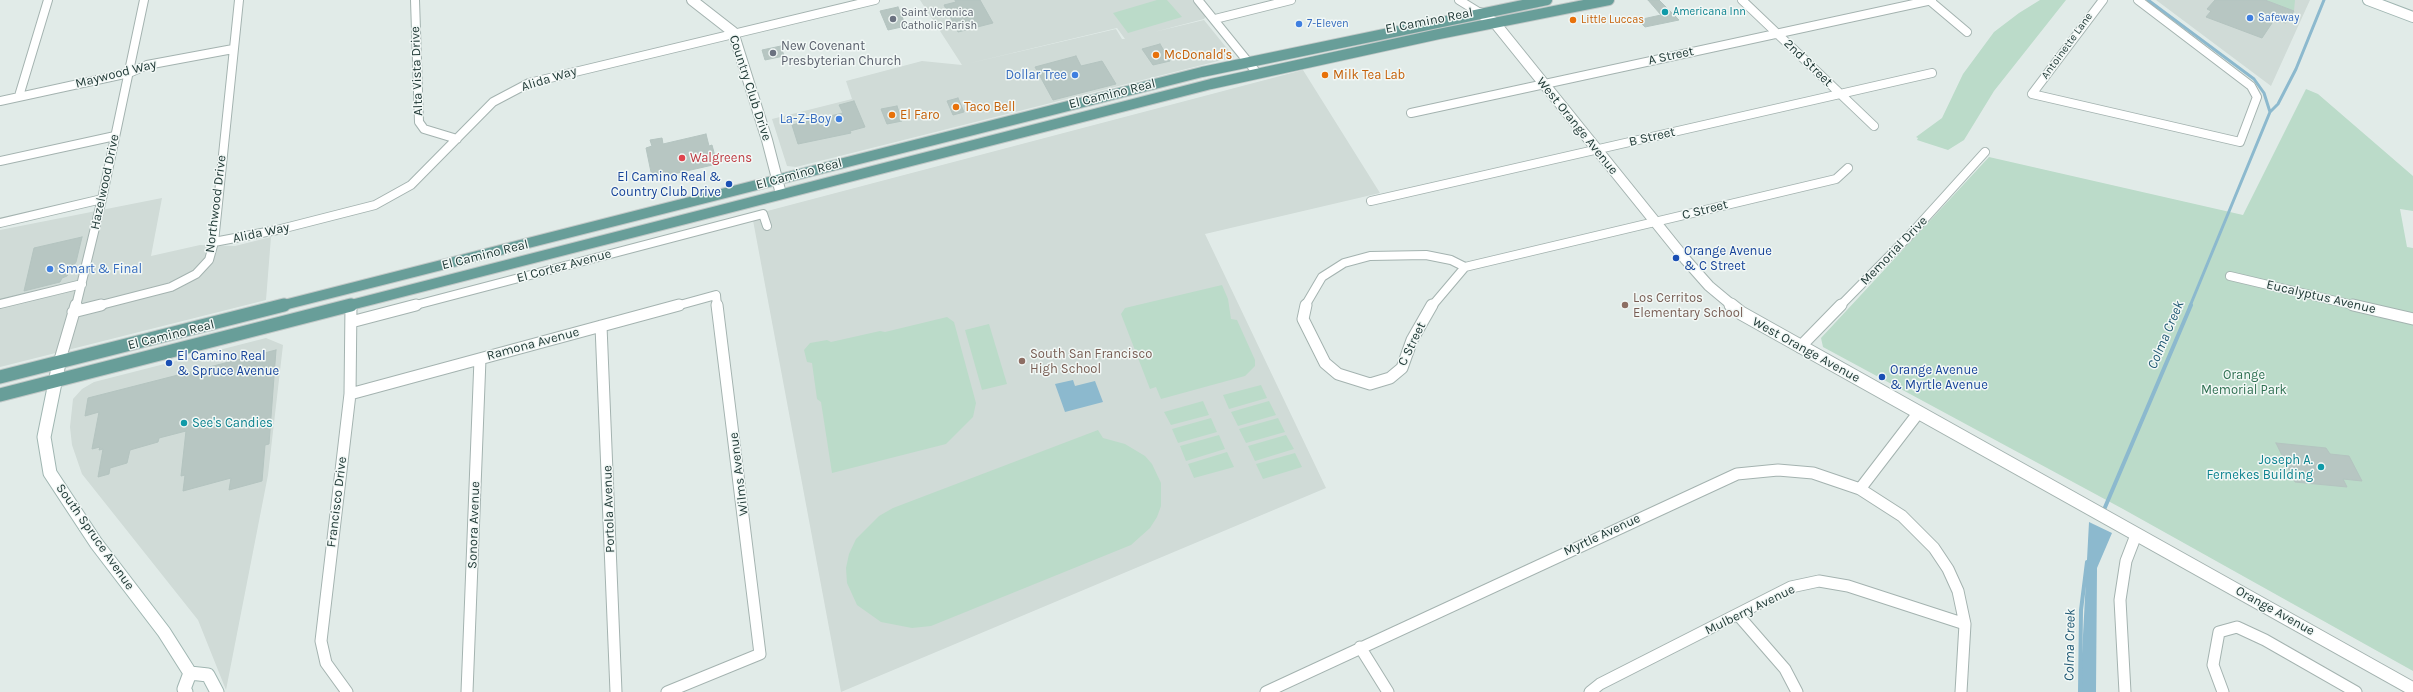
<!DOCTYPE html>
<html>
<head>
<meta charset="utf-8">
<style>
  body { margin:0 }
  canvas { display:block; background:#e1ebe8 }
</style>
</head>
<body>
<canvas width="2413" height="692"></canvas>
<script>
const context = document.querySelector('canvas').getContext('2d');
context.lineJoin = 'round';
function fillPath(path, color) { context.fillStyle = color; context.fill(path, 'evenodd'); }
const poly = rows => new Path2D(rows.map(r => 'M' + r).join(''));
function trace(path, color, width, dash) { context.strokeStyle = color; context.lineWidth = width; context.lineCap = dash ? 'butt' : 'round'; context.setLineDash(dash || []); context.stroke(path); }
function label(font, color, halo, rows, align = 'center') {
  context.font = font + ' Karla,sans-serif'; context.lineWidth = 3; context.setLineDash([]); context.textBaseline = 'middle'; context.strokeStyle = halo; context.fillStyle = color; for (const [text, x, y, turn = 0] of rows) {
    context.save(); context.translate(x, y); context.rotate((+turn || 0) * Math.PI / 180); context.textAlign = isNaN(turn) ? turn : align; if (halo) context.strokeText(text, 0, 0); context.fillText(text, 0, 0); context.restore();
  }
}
fillPath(poly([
  [920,0,1193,0,1206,16,1204,19,1154,32,1204,20,1234,57,796,167,787,166,772,119,852,99,846,81,922,61,962,65,1116,29,1122,39,1125,39,1117,28,962,65],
  [2156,0,2310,0,2271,86],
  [1303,70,1380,193,1205,234,1326,488,841,692,752,215],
  [162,198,151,256,200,245,235,246,271,237,266,300,0,367,0,230],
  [266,338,283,345,268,475,226,690,198,620,82,474,72,445,70,427,73,399,82,389,94,382]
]), '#d0dbd7');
fillPath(poly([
  [1157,0,1167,0,1182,17,1128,33,1113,13],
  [2040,0,2066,0,1994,91,1964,140,1948,150,1917,140,1918,138,1916,137,1942,118,1963,74,1994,32,2019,13],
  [2265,0,2295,0,2294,11],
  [2306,89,2318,94,2413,176,2413,211,2400,209,2407,247,2413,248,2413,671,2123,509,1823,347,1821,338,1989,157,2243,215],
  [1222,285,1228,299,1231,319,1237,320,1255,360,1255,366,1245,376,1161,399,1156,387,1150,389,1121,314,1125,308],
  [947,317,954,322,976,403,973,417,946,444,832,473,821,402,817,399,812,363,807,362,804,350,810,343,827,340,831,342,880,331,885,332],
  [989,324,1007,384,982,390,965,330],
  [1261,385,1267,398,1229,409,1223,395],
  [1203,401,1209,415,1171,425,1164,412],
  [1269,401,1276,415,1238,426,1231,412],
  [1211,418,1217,432,1178,443,1172,429],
  [1278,418,1285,432,1246,443,1239,429],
  [1098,430,1103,438,1125,444,1145,456,1152,464,1161,483,1161,506,1157,517,1150,528,1131,545,931,626,912,628,881,622,857,605,847,583,846,568,849,554,856,539,879,516,893,508],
  [1219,435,1225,449,1186,461,1180,446],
  [1286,435,1294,449,1255,461,1248,446],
  [1227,452,1234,467,1194,478,1188,464],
  [1295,453,1302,467,1263,479,1256,464]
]), '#bbdbc9');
fillPath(poly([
  [1073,380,1075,386,1095,381,1103,402,1065,412,1055,384],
  [2089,522,2112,533,2097,568,2096,692,2080,692]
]), '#8cb9ce');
trace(poly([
  [2148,0,2254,79,2264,93,2270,112],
  [2190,306,2270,112,2278,104,2296,69,2324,0]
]), '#8cb9ce', 3);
trace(poly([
  [2103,512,2191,305],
  [2080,692,2081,610,2087,562]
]), '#8cb9ce', 4);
const building = poly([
  [955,0,980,0,993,23,958,32,944,5,956,2,955,0],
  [1648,0,1659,0,1679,20,1645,27,1638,20,1661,15,1648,0],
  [2215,0,2265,0,2294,11,2286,23,2274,20,2262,38,2206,17,2211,11,2207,9,2215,0],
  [898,7,906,26,888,30,880,11,898,7],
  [1160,44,1170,61,1153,65,1142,49,1160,44],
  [781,46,784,56,765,60,762,50,781,46],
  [1076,56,1081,66,1102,61,1116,84,1053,100,1035,67,1076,56],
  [958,98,964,112,953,115,947,101,958,98],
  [854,101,865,127,850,131,851,133,798,144,792,125,843,113,839,105,854,101],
  [897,106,902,121,887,124,881,109,897,106],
  [706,134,709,146,712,145,717,164,656,178,655,176,652,177,646,148,652,146,650,140,662,138,663,144,706,134],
  [82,237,76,262,67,276,62,278,60,282,24,291,34,248,82,237],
  [276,350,269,444,265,445,262,481,229,490,231,478,183,491,185,475,181,476,186,431,159,438,158,442,130,450,127,463,110,468,109,474,98,477,103,449,99,450,100,447,92,449,99,412,85,416,88,398,276,350],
  [2276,443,2326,448,2330,454,2349,456,2362,481,2343,479,2347,487,2295,482,2276,443]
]);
fillPath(building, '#b7c6c2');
trace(building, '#b4c4c0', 1);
const minorFar1 = poly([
  [415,0,419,122,424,129,457,139],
  [1198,0,1257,73],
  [1459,0,1480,13],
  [1742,0,1874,126],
  [1929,0,1967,32],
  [2103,0,2032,94,2240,142,2257,97,2251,86,2138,0],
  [1215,19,1291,0],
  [19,96,48,0],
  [0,101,129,73,147,65,233,49],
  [1411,113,1932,0],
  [0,161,115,136],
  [1371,201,1932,73],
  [0,223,102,199],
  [214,242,277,230,375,205,411,185,493,102,529,83,875,0],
  [1465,267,1836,179,1848,168],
  [2230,276,2357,306],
  [0,304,82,284],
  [76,306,102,199,144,0],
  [97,306,171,287,196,274,209,260,214,242,239,0],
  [412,306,763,214,767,226],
  [676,306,716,295,717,306],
  [1305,306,1322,277,1344,263,1370,256,1426,255,1451,260,1465,267,1432,306],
  [1840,306,1909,236,1985,152]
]);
const minor = poly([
  [1306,305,1303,319,1325,363,1338,374,1370,384,1390,378,1402,368,1412,340,1432,305],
  [2353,305,2413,319],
  [73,312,101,305],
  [351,322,416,305],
  [601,326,616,692],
  [1800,347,1841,305],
  [59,363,76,305],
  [350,394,679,305],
  [1860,489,1919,412],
  [1738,615,1785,669,1797,692],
  [1360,647,1388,692],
  [347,692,326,663,321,641,350,394,351,305],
  [467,692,480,359],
  [667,692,760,654,717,305],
  [1266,692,1737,474,1778,470,1813,473,1860,489,1902,516,1934,548,1948,569,1958,591,1965,624,1961,692],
  [1590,692,1600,684,1791,587,1819,581,1848,586,1965,624],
  [2125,692,2120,600,2126,561,2136,535],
  [2223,692,2213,665,2219,632,2237,627,2265,640,2356,692]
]);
const tertiaryFar1 = poly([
  [692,0,733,32,767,140,781,194],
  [1480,13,1495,23,1686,260,1709,286,1733,306]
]);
const tertiary = poly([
  [1731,305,1741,313,2413,689]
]);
const secondaryFar1 = poly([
  [2368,0,2413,17]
]);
const secondary = poly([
  [59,363,44,437,50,473,96,543,164,632,190,673],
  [190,673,208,675,217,692],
  [186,692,184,689,190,673]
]);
const primaryFar1 = poly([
  [280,306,1202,72,1547,0],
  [347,306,1211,84,1439,34,1609,0]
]);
const primary = poly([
  [0,377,284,305],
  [0,395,351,305]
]);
trace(minorFar1, '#a4b3b0', 10);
trace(minor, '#a4b3b0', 13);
trace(tertiaryFar1, '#a4b3b0', 12);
trace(tertiary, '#a4b3b0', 15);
trace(secondaryFar1, '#a0b6b2', 12);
trace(secondary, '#a0b6b2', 15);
trace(primaryFar1, '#c1c8c7', 12);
trace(primary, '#c1c8c7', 15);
trace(minorFar1, '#fff', 8);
trace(minor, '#fff', 11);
trace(tertiaryFar1, '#fff', 10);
trace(tertiary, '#fff', 13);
trace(secondaryFar1, '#fff', 10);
trace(secondary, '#fff', 13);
trace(primaryFar1, '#689e99', 10);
trace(primary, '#689e99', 13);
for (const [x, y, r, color] of [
  [1665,12,4,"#0f9aa8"],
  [2250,18,4,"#3f7fe0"],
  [893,19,4,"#6b7280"],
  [1573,20,4,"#e8710a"],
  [1299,24,4,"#3f7fe0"],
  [773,53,4,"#6b7280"],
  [1156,55,4,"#e8710a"],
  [1075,75,4,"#3f7fe0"],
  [1325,75,4,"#e8710a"],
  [956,107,4,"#e8710a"],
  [892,115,4,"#e8710a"],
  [839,119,4,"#3f7fe0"],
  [682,158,4,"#e0444e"],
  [729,184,4,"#1a4fb4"],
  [1676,258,4,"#1a4fb4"],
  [50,269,4,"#3f7fe0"],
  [1625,305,4,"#8d6e63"],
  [1022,361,4,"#8d6e63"],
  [169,363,4,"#1a4fb4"],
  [1882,377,4,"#1a4fb4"],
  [184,423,4,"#0f9aa8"],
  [2321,467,4,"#0f9aa8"]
]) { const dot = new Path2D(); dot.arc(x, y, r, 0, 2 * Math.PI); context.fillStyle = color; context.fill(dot); trace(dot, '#f2f8f6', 1.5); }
label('11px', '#0d838f', '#f2f8f6', [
  ["Americana Inn",1673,12]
], 'left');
label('11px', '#5b616d', '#f2f8f6', [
  ["Saint Veronica",901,13],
  ["Catholic Parish",901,26]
], 'left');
label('11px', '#366cbe', '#f2f8f6', [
  ["Safeway",2258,18],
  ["7-Eleven",1307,24]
], 'left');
label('11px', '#c56008', '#f2f8f6', [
  ["Little Luccas",1581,20]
], 'left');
label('11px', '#223b38', '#f2f8f6', [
  ["Antoinette Lane",2067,46,-54]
]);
label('13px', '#223b38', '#f2f8f6', [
  ["El Camino Real",1429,21,-11],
  ["A Street",1671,56,-12],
  ["2nd Street",1808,63,44],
  ["Alta Vista Drive",417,71,-92],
  ["Maywood Way",116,74,-14],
  ["Alida Way",549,79,-17],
  ["Country Club Drive",750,88,72],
  ["El Camino Real",1112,94,-14],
  ["West Orange Avenue",1577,126,51],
  ["B Street",1652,137,-13],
  ["El Camino Real",799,174,-15],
  ["Hazelwood Drive",105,182,-78],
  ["Northwood Drive",216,204,-83],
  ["C Street",1705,210,-14],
  ["Alida Way",261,233,-12],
  ["Memorial Drive",1894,251,-46],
  ["El Camino Real",485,255,-14],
  ["El Cortez Avenue",564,266,-15],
  ["Eucalyptus Avenue",2321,297,13],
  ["El Camino Real",171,335,-14],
  ["Ramona Avenue",533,344,-15],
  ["C Street",1412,344,-64],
  ["West Orange Avenue",1806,350,29],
  ["Wilms Avenue",739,474,-97],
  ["Francisco Drive",337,502,-83],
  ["Portola Avenue",609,509,-92],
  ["Sonora Avenue",474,525,-88],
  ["Myrtle Avenue",1602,535,-25],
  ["South Spruce Avenue",95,537,55],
  ["Mulberry Avenue",1750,610,-26],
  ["Orange Avenue",2275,611,29]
]);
label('13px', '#5b616d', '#f2f8f6', [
  ["New Covenant",781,46],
  ["Presbyterian Church",781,61]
], 'left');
label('13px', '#c56008', '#f2f8f6', [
  ["McDonald's",1164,55],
  ["Milk Tea Lab",1333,75],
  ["Taco Bell",964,107],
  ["El Faro",900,115]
], 'left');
label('13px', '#366cbe', '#f2f8f6', [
  ["Dollar Tree",1067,75],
  ["La-Z-Boy",831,119],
  ["Smart & Final",58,269,"left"]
], 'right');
label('13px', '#be3a42', '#f2f8f6', [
  ["Walgreens",690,158]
], 'left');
label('13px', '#164399', '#f2f8f6', [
  ["El Camino Real &",721,177,"right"],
  ["Country Club Drive",721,192,"right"],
  ["Orange Avenue",1684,251],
  ["& C Street",1684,266],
  ["El Camino Real",177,356],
  ["& Spruce Avenue",177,371],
  ["Orange Avenue",1890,370],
  ["& Myrtle Avenue",1890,385]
], 'left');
label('13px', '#785e54', '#f2f8f6', [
  ["Los Cerritos",1633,298],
  ["Elementary School",1633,313],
  ["South San Francisco",1030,354],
  ["High School",1030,369]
], 'left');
label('13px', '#2f7052', '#f2f8f6', [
  ["Orange",2244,375],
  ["Memorial Park",2244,390]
]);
label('13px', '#0d838f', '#f2f8f6', [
  ["See's Candies",192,423],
  ["Joseph A.",2313,460,"right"],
  ["Fernekes Building",2313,475,"right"]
], 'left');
label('italic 14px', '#205974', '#f2f8f6', [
  ["Colma Creek",2166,335,-67],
  ["Colma Creek",2070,645,-89]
]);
</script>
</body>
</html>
